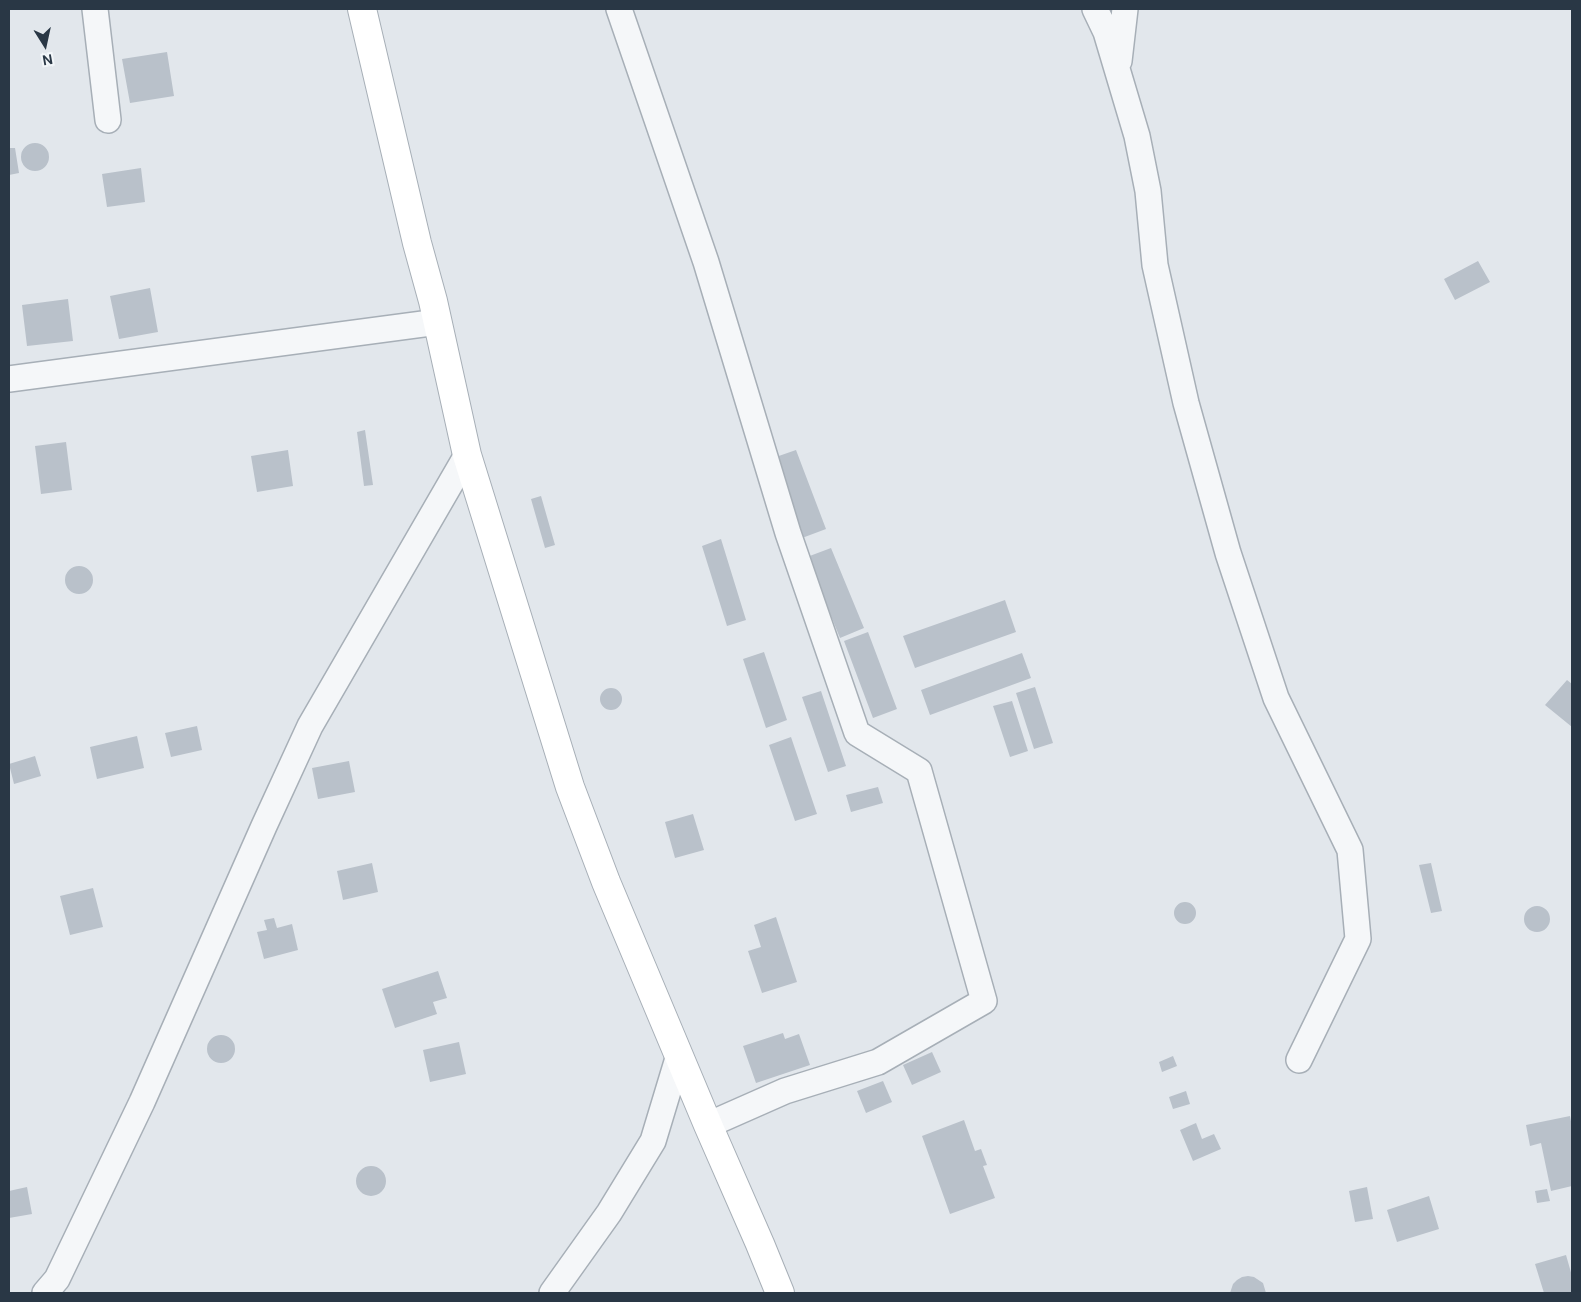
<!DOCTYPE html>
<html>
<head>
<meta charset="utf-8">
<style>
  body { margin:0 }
  #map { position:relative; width:1581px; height:1302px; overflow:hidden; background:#e2e7ec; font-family:"DM Sans",sans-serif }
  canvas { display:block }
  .frame { position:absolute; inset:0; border:10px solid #293745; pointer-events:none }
  .north { position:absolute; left:20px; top:20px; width:50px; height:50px; -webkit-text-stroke:4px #f2f6f9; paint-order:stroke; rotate:170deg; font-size:14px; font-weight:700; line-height:20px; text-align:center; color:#293745 }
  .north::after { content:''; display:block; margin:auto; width:18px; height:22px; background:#293745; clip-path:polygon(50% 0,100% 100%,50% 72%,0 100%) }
</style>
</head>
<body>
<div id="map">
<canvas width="1581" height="1302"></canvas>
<div class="frame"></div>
<div class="north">N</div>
</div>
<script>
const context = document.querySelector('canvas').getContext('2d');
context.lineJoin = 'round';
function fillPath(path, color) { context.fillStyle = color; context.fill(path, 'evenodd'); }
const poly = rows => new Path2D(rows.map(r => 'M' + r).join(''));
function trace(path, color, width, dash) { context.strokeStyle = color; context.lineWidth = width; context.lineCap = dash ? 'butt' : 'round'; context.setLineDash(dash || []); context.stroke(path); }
fillPath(poly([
  [167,52,174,96,130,103,122,59],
  '21 157a14 14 0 1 1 28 0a14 14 0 1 1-28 0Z',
  [9,148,15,148,19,173,9,175],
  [141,168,145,202,107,207,102,174],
  [1478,261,1490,282,1455,300,1444,279],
  [150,288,158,332,119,339,110,296],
  [68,299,73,341,27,346,22,305],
  [365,430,373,485,364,486,357,432],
  [66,442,72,490,41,494,35,446],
  [288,450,293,486,257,492,251,456],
  [796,450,826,529,802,538,773,458],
  [541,496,555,545,545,548,531,499],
  [721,539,746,620,727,626,702,546],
  [831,548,864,628,840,638,807,557],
  '65 580a14 14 0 1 1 28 0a14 14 0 1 1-28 0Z',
  [1005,600,1016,632,915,668,903,636],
  [868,632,897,709,873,718,844,641],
  [764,652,787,720,766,728,743,659],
  [1022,653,1031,678,930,715,921,690],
  [1567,680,1572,684,1572,727,1545,705],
  [1035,687,1053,743,1034,749,1016,693],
  '600 699a11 11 0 1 1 22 0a11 11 0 1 1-22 0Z',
  [821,691,846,766,828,772,802,697],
  [1012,701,1028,751,1010,757,993,706],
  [197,726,202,750,171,757,165,733],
  [137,736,144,768,97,779,90,747],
  [791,737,817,814,795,821,769,745],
  [35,756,41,776,14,784,9,764],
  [349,761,355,792,318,799,312,768],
  [878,787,883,803,851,812,846,795],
  [693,814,704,850,675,858,665,822],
  [372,863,378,892,343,900,337,871],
  [1431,863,1442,911,1431,913,1419,865],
  [93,888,103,927,70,935,60,896],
  '1174 913a11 11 0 1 1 22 0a11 11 0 1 1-22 0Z',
  '1524 919a13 13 0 1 1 26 0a13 13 0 1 1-26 0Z',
  [776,917,797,982,762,993,748,951,761,947,754,925],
  [274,918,277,928,292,924,298,950,264,959,257,932,267,930,264,920],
  [438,971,447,998,433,1002,437,1014,395,1028,382,989],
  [783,1033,785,1039,799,1034,810,1065,756,1083,743,1046],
  '207 1049a14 14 0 1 1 28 0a14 14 0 1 1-28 0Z',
  [459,1042,466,1074,430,1082,423,1050],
  [932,1052,941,1072,912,1085,903,1065],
  [1173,1056,1177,1066,1162,1072,1159,1062],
  [883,1081,892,1102,866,1113,857,1091],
  [1186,1091,1190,1104,1173,1109,1169,1097],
  [1570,1116,1572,1127,1572,1186,1551,1191,1541,1143,1530,1146,1526,1125],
  [964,1120,975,1151,981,1149,987,1165,983,1166,995,1198,950,1214,922,1136],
  [1196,1123,1202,1139,1214,1134,1221,1149,1193,1161,1180,1130],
  '356 1181a15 15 0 1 1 30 0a15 15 0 1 1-30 0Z',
  [27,1187,32,1214,9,1218,9,1191],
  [1367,1187,1373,1219,1355,1222,1349,1191],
  [1547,1189,1550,1201,1537,1203,1535,1191],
  [1429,1196,1439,1229,1397,1242,1387,1210],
  [1566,1255,1572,1276,1572,1293,1544,1293,1535,1264],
  [1248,1276,1254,1277,1263,1283,1266,1293,1230,1293,1233,1284,1237,1280,1242,1277]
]), '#b9c1ca');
const street = poly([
  [95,9,108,120],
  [619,9,706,262,788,533,857,733,919,771,984,1001,878,1062,785,1091,708,1125],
  [1095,9,1106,32,1137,136,1148,191,1155,265,1186,403,1228,553,1276,698,1350,850,1358,939,1299,1060],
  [1119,61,1125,9],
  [9,379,438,322],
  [45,1293,57,1279,142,1102,264,826,310,726,467,455],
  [552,1293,609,1213,653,1141,679,1055]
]);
const secondary = poly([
  [362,9,417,243,433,301,467,455,570,787,606,882,708,1125,760,1244,780,1293]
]);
trace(street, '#a7afb7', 28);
trace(secondary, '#a7afb7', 30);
trace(street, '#f5f7f9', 25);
trace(secondary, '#fff', 28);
</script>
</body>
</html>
